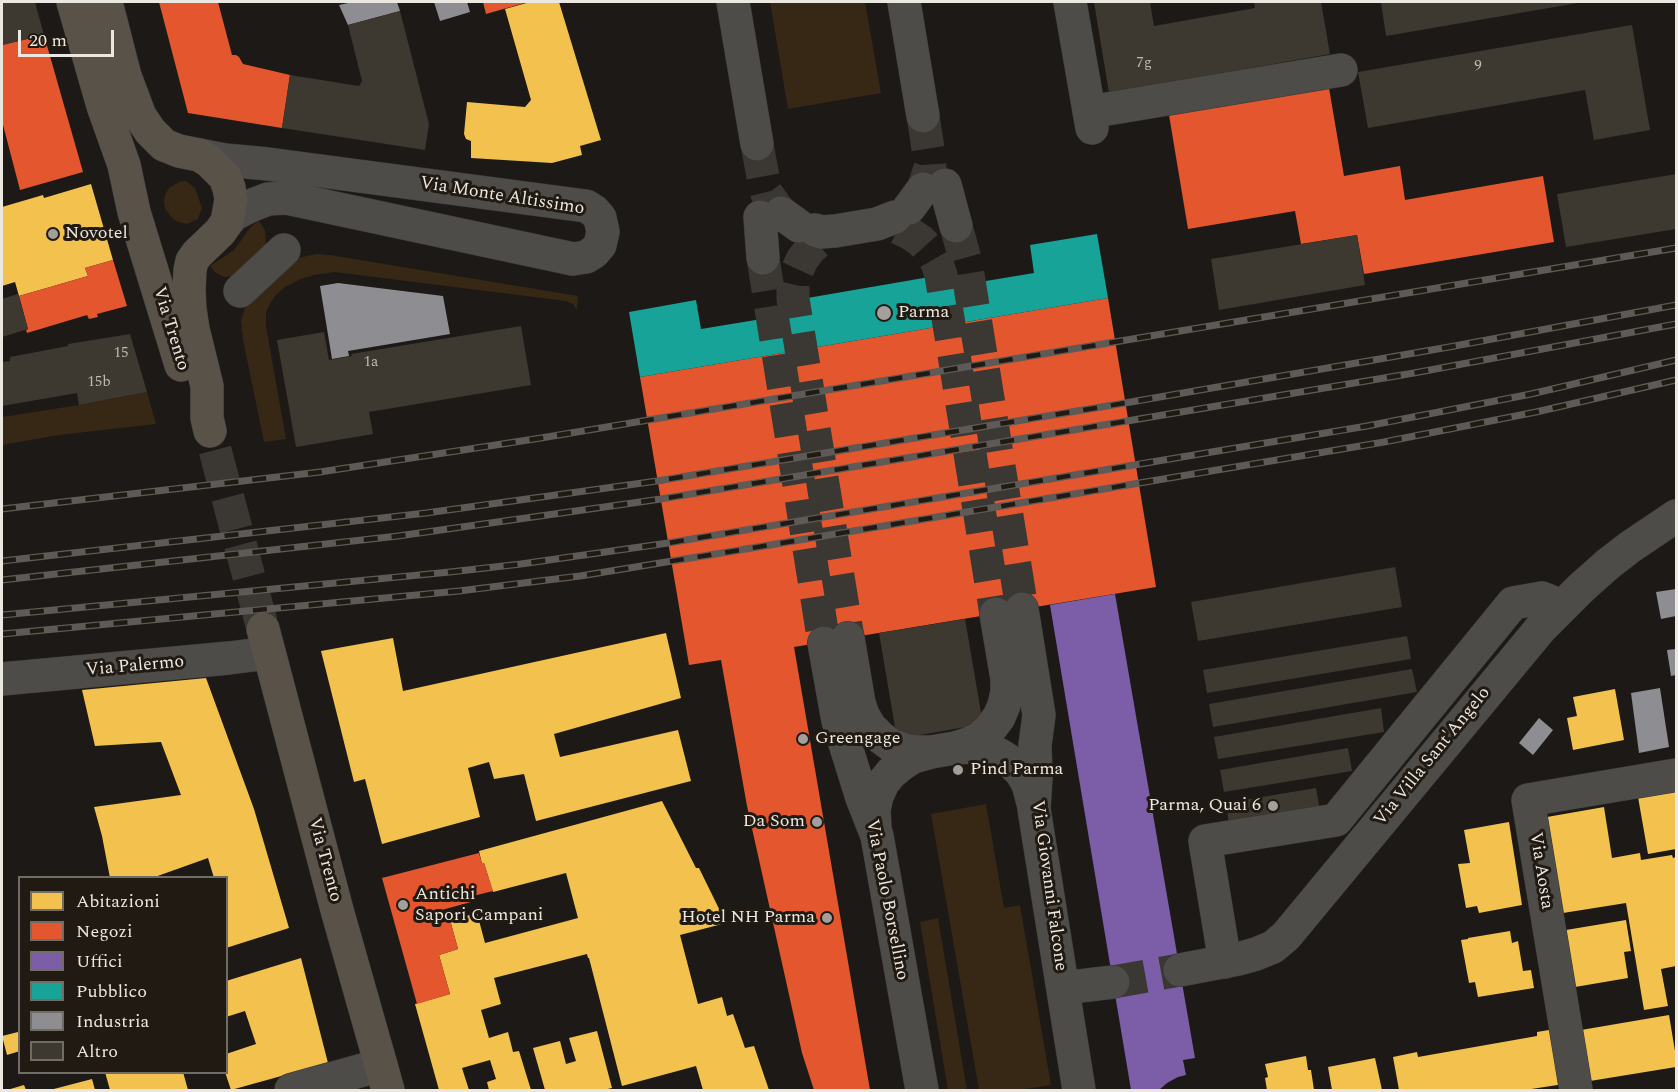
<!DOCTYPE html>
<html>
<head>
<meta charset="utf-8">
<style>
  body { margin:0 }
  #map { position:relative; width:1678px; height:1092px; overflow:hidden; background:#1c1916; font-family:Spectral,serif }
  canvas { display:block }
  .frame { position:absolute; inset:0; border:3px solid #ebe7e1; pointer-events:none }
  .legend { position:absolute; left:18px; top:876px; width:210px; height:198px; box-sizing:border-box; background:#201a12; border:2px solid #716c65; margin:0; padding:8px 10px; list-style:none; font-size:18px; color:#ebe7e1 }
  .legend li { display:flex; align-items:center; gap:12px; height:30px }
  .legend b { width:30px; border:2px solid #716c65 }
  .scale { position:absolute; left:18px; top:30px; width:96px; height:27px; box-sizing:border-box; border:3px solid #ebe7e1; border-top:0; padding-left:8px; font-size:18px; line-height:21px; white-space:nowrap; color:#ebe7e1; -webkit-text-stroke:4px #201a12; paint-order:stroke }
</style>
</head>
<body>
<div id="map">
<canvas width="1678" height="1092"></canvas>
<div class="frame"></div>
<ul class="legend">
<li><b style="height:16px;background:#f2c14e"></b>Abitazioni</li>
<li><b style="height:16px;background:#e4572e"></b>Negozi</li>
<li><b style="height:16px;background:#7b5ea7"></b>Uffici</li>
<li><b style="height:16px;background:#17a398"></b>Pubblico</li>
<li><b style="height:16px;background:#8d8d92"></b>Industria</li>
<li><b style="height:16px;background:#3d3830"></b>Altro</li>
</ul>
<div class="scale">20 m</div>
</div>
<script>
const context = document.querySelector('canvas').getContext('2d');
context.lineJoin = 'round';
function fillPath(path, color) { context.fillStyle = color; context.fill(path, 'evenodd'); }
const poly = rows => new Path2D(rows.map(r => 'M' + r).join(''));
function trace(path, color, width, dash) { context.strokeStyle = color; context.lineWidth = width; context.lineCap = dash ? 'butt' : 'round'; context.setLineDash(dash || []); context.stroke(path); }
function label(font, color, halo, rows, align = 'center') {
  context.font = font + ' Spectral,serif'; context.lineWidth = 6; context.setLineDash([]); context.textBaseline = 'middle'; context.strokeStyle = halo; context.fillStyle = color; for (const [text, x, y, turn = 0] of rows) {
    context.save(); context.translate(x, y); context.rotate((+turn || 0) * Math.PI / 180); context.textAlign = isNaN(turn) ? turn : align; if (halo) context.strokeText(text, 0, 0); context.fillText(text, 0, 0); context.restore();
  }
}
fillPath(poly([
  [770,2,865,2,881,93,788,109],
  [186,181,195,188,202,208,198,219,194,221,187,224,178,222,172,218,165,209,164,202,165,195,169,188,179,182],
  [258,220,265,230,266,246,234,276,224,277,216,273,210,266,234,250,249,229],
  [316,254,330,255,578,296,577,310,573,304,566,301,335,272,313,275,301,279,285,287,275,296,268,307,266,313,266,326,286,439,264,442,243,340,241,321,247,301,289,260],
  [147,392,156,424,59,435,2,445,2,417,79,405],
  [986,804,1004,908,1020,905,1051,1085,1020,1090,979,1090,931,814],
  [938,918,967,1090,948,1090,920,922]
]), '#362815');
fillPath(poly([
  [530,2,559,2,601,140,580,146,582,155,552,163,471,158,471,141,466,139,464,134,467,102,525,107,531,100,505,9],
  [91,184,113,260,85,268,88,276,19,296,15,282,2,286,2,207,43,195,44,198],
  [666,633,681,698,554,734,560,757,678,730,691,781,536,821,524,774,494,779,489,762,468,768,480,817,382,844,365,779,354,782,321,651,393,638,403,691],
  [206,678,254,809,289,928,226,948,226,878,214,878,208,858,152,878,110,878,102,836,94,807,181,795,161,742,95,746,82,690],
  [1615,689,1624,740,1573,750,1567,718,1577,716,1573,697],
  [1676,791,1676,849,1648,854,1638,797],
  [662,801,696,868,699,868,726,923,680,935,698,1004,722,997,727,1016,733,1014,745,1048,754,1046,769,1090,703,1090,696,1066,622,1086,589,958,588,958,587,954,494,978,501,1004,481,1010,489,1038,508,1032,513,1052,519,1051,531,1090,489,1090,487,1082,496,1079,490,1060,462,1068,469,1090,439,1090,415,1004,450,994,439,955,458,949,450,920,477,913,485,943,578,918,566,873,493,892,484,863,482,864,479,851],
  [1604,807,1612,858,1640,853,1641,860,1672,855,1673,858,1676,857,1676,966,1661,969,1668,1006,1644,1010,1626,903,1563,913,1547,817],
  [1509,822,1522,905,1479,913,1477,906,1466,908,1458,864,1470,863,1464,830],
  [1626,920,1631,951,1624,952,1628,978,1575,987,1566,930],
  [1510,931,1512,943,1518,941,1523,971,1531,970,1534,988,1478,997,1475,982,1469,983,1461,940,1468,939,1468,938],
  [301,958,328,1063,231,1090,225,1072,226,1072,226,1054,256,1044,245,1011,226,1017,226,981],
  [1669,1015,1676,1057,1676,1067,1590,1081,1581,1030],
  [1555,1029,1564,1084,1525,1090,1399,1090,1393,1057,1417,1052,1418,1057,1537,1036,1537,1032],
  [597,1031,612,1088,603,1090,545,1090,533,1048,560,1041,566,1064,576,1061,569,1038],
  [18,1032,20,1051,7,1055,2,1036],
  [1306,1056,1308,1070,1311,1070,1314,1090,1267,1090,1265,1078,1268,1077,1265,1064],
  [1375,1058,1382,1090,1332,1090,1328,1067],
  [105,1072,183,1072,188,1090,110,1090],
  [92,1079,95,1090,50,1090],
  [24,1085,26,1090,7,1090]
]), '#f2c14e');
fillPath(poly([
  [159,2,218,2,232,55,236,55,239,57,243,64,290,75,282,128,188,113],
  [483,2,528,2,486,14],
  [44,35,83,172,20,190,2,121,2,45],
  [1329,88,1344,176,1400,166,1405,200,1543,176,1554,242,1364,274,1357,235,1301,244,1295,211,1188,229,1169,115],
  [113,260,127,306,97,314,98,317,89,319,87,315,27,333,26,330,28,329,19,296,88,276,85,268],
  [1108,298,1156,587,794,647,870,1090,814,1090,802,1053,747,806,721,660,689,665,640,377],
  [479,853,482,864,484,863,493,891,469,897,471,902,438,911,441,923,450,920,458,949,439,955,450,994,417,1004,382,878]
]), '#e4572e');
fillPath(poly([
  [1115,594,1195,1058,1183,1060,1186,1075,1178,1077,1167,1083,1159,1090,1131,1090,1050,605]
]), '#7b5ea7');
fillPath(poly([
  [1097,234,1108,298,640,377,629,312,696,300,701,329,792,314,790,301,941,275,944,288,1034,273,1030,245]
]), '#17a398');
fillPath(poly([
  [353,2,397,2,400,11,348,25,339,5],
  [434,2,467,2,470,12,440,21],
  [338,283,443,296,450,334,348,351,349,356,332,359,320,286],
  [1676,589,1676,616,1661,619,1656,592],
  [1676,649,1676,675,1671,676,1667,650],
  [1660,688,1669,747,1639,753,1631,693],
  [1539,718,1553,730,1533,755,1519,743]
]), '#8d8d92');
fillPath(poly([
  [2,2,35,2,44,35,2,45],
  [1094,2,1150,2,1154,26,1255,8,1254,2,1321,2,1330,54,1109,93],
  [1381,2,1578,2,1578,3,1386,36],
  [400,11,429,124,425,150,282,128,290,75,359,86,362,81,348,25],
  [1632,25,1650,130,1594,140,1585,90,1368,128,1358,72],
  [1676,174,1676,229,1566,247,1557,194],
  [1357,235,1365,285,1219,310,1211,259],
  [18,294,28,329,2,337,2,299],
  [521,326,531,385,369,412,373,434,296,447,277,340,324,332,329,360,352,356,351,354],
  [130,334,147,392,79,405,77,393,2,406,2,362,10,361,10,357,68,346,68,344],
  [1395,567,1402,607,1198,641,1191,602],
  [965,619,983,724,897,739,879,633],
  [1407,636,1411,659,1207,693,1203,670],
  [1412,669,1417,692,1213,727,1209,704],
  [1381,708,1384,732,1218,759,1214,737],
  [1348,748,1352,771,1224,792,1220,770],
  [1316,788,1320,810,1229,825,1226,803]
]), '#3d3830');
trace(poly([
  [923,116,929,155,930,168,923,189],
  [757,144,764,182,767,194,781,213],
  [956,226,966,262,1022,609],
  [898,228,909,233,921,241,930,251,937,263,941,275,996,614],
  [817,243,810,249,802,260,796,273,793,286,793,299,848,638],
  [763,258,824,643],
  [1113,982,1180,970]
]), '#3b3834', 33, [33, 16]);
trace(poly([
  [215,450,263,629]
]), '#3b3834', 33, [33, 16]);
const minor = poly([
  [733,2,757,144],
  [904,2,923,116],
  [1070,2,1092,128],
  [1089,112,1341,70],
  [199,155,225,160,268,164,578,205,586,206,594,211,600,218,603,232,600,245,594,252,586,257,573,259,287,198,268,199,250,206,233,215,227,222],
  [945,185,956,226],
  [909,208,923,189],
  [781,213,799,226],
  [760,217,763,258],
  [815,230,821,232,835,231,877,224,895,217],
  [240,291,284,250],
  [1022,609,1039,715,1035,745,1036,777,1034,809,1079,1090],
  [848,638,859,703,863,715,870,727,880,737,891,745,904,750,917,752,931,752],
  [824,643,838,721,862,798,877,836,922,1090],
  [2,679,229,658,269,653],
  [955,748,968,744,980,738,990,729,999,717,1004,705,1007,692,1007,679,996,614],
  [875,828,874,810,877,796,883,783,891,773,902,764,913,757,931,752,955,748,974,747,987,749,1000,755,1011,762,1021,772,1028,784,1033,803],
  [1225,962,1205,841,1336,820,1513,603,1542,598,1552,602,1560,608],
  [1180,970,1238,959,1256,954,1273,947,1286,936,1541,628,1581,588,1608,564,1630,547,1676,516],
  [1063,988,1113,982],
  [291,1090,381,1065],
  [1576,1090,1528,800,1676,775]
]);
const major = poly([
  [73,2,103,106,124,165,134,212,181,365],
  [106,2,125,76,140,116,150,131,164,145,179,151,199,155,209,161,225,177,229,188,231,199,227,222,220,232,197,254,192,261,190,270,189,290,190,309,193,329,207,386,207,418,210,431],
  [263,629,337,910,388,1090]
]);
trace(minor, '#373633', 34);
trace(major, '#373633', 34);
trace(minor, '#4e4c48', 33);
trace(major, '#585249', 33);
const rail = poly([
  [2,509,320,472,541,438,1676,248],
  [2,561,426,513,657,481,1125,403,1449,347,1676,305],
  [2,580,398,536,661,499,1414,373,1676,324],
  [2,615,450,572,521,564,668,543,1367,426,1531,394,1676,360],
  [2,634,459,591,580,576,740,550,1384,442,1536,412,1676,380]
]);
trace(rail, '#5d5a57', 7);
trace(rail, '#201a12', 4.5, [14]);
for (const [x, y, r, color] of [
  [53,234,6,"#a39f9a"],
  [884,313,8,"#a39f9a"],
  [803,739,6,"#a39f9a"],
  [958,770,6,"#a39f9a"],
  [1273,806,6,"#a39f9a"],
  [817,822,6,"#a39f9a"],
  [403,905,6,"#a39f9a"],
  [827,918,6,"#a39f9a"]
]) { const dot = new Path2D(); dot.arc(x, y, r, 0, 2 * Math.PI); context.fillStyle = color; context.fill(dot); trace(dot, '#201a12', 2); }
label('15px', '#c0bbb5', null, [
  ["7g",1144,64],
  ["9",1478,67],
  ["15",121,354],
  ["1a",371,363],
  ["15b",99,383]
]);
label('18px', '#ebe7e1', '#201a12', [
  ["Via Monte Altissimo",502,197,9],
  ["Via Trento",170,329,73],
  ["Via Palermo",135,667,-5],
  ["Via Villa Sant'Angelo",1433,757,-51],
  ["Via Trento",324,860,75],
  ["Via Aosta",1540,871,81],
  ["Via Giovanni Falcone",1048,886,82],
  ["Via Paolo Borsellino",886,900,79]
]);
label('18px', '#ebe7e1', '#201a12', [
  ["Novotel",65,234],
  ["Parma",898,313],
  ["Greengage",815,739],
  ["Pind Parma",970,770],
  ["Parma, Quai 6",1261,806,"right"],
  ["Da Som",805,822,"right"],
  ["Antichi",415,895],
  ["Sapori Campani",415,916],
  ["Hotel NH Parma",815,918,"right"]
], 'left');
</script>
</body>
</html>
